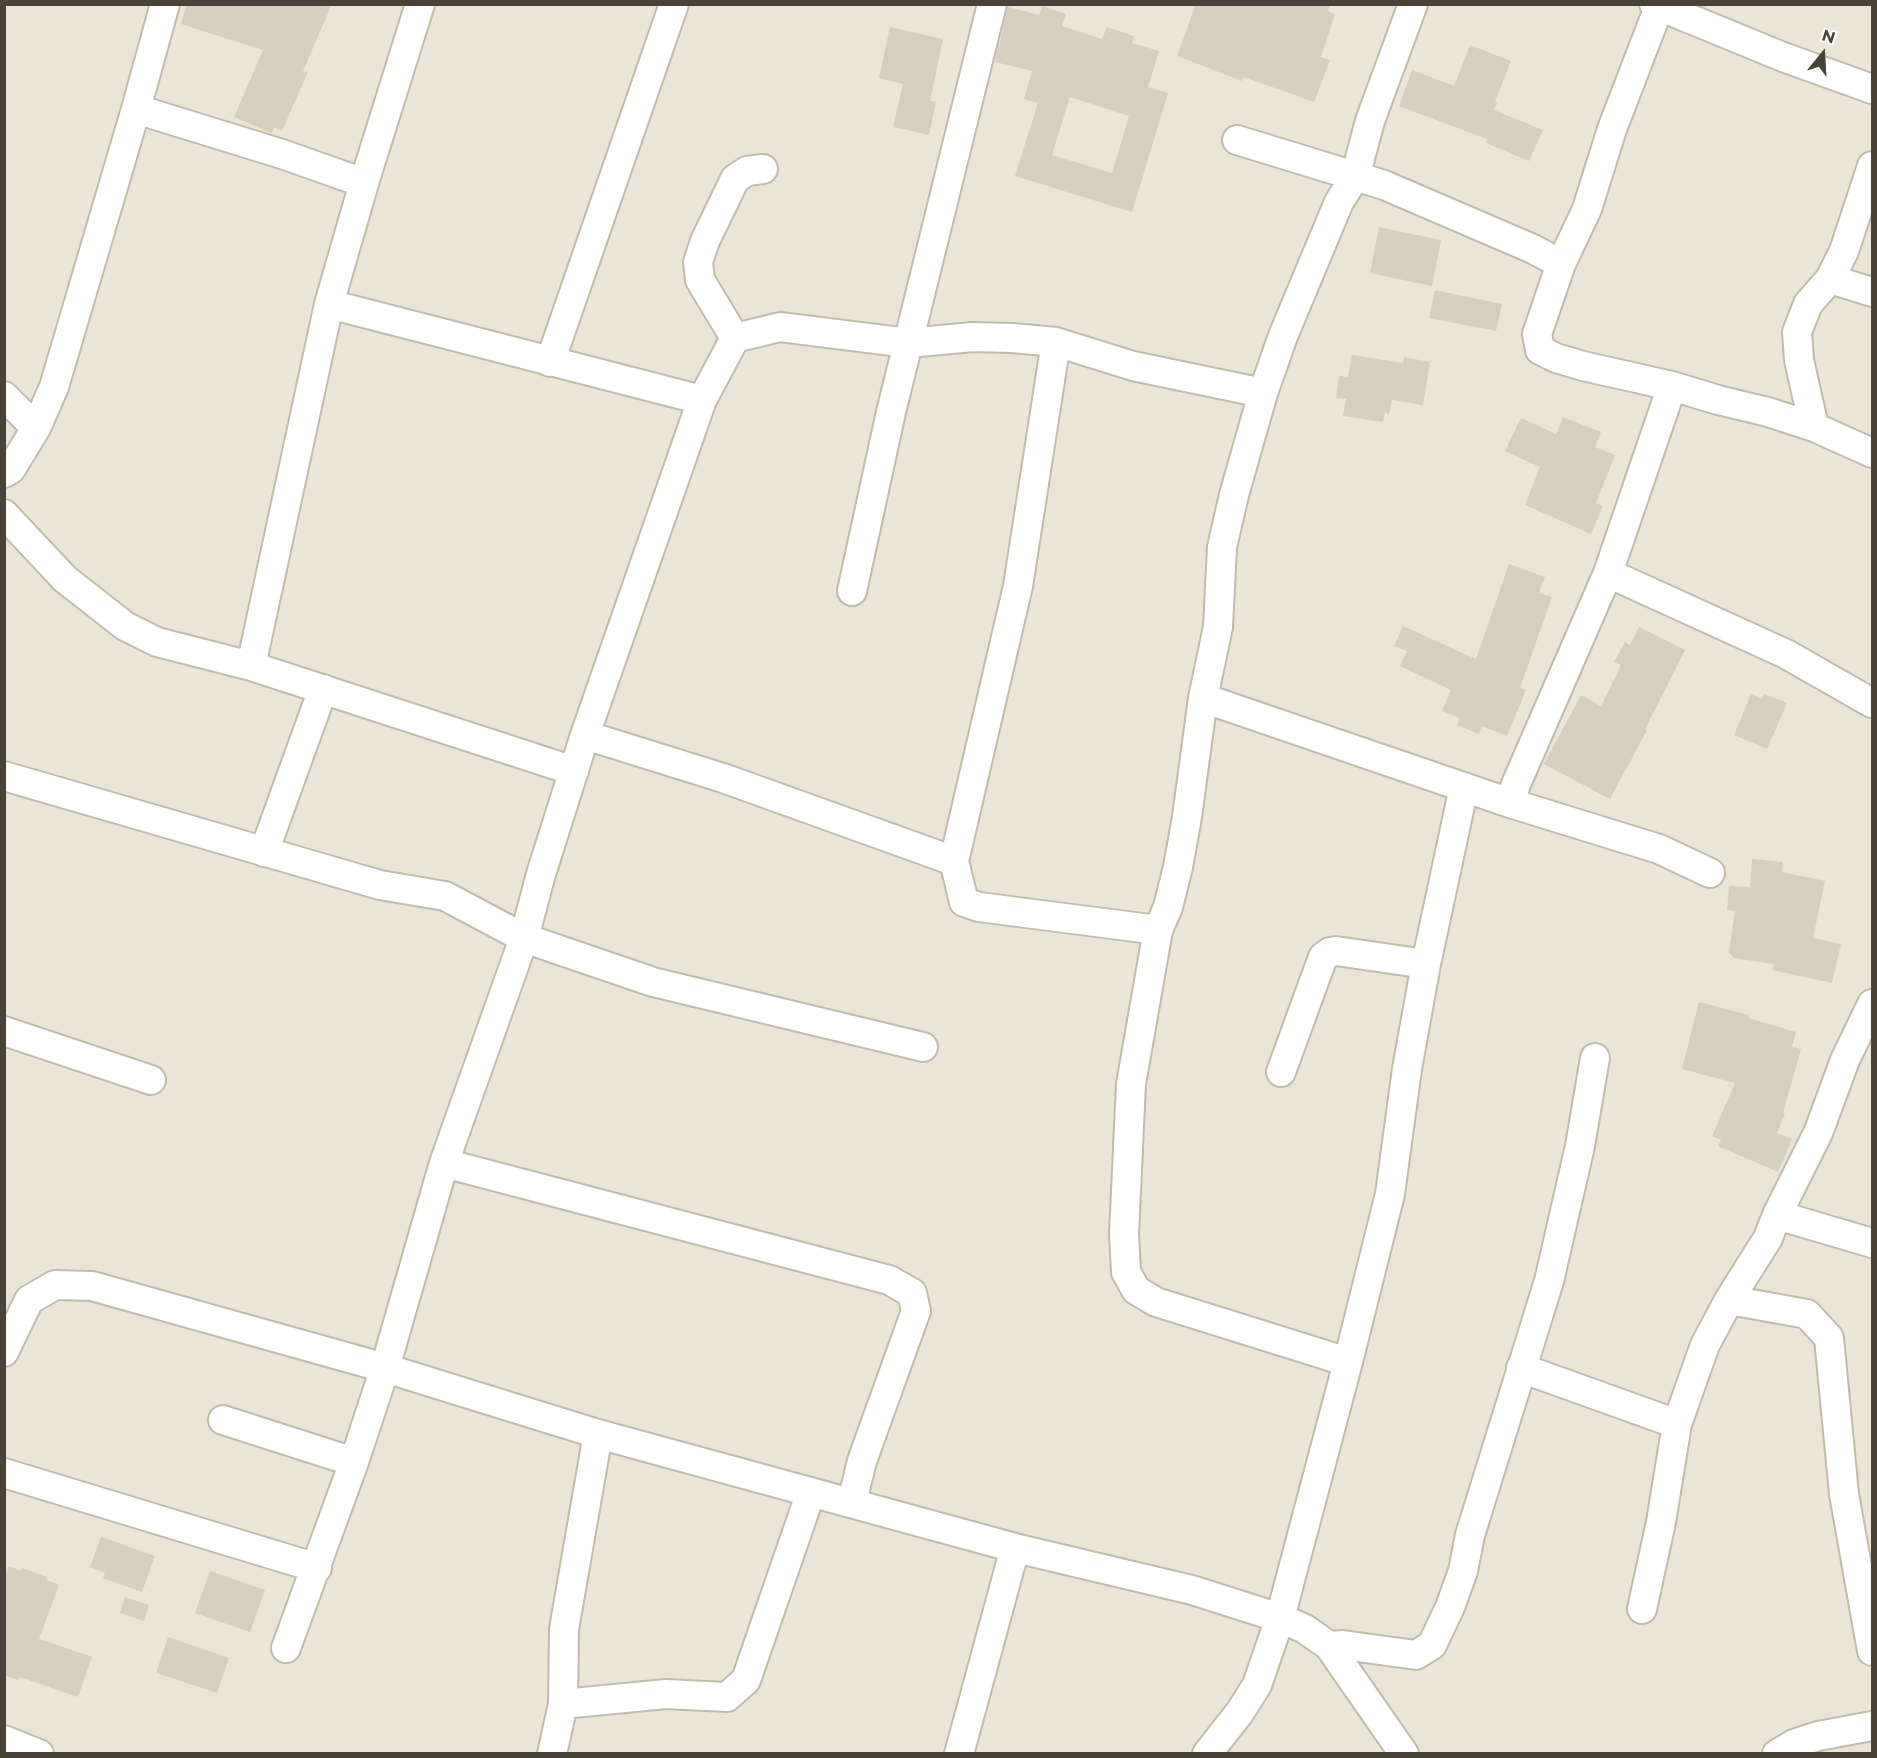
<!DOCTYPE html>
<html>
<head>
<meta charset="utf-8">
<style>
  body { margin:0 }
  #map { position:relative; width:1877px; height:1758px; overflow:hidden; background:#f5f2e9; font-family:Montserrat,sans-serif }
  canvas { display:block }
  .frame { position:absolute; inset:0; border:6px solid #494337; pointer-events:none }
  .north { position:absolute; left:1793px; top:24px; width:60px; height:60px; -webkit-text-stroke:4px #fff; paint-order:stroke; rotate:18deg; font-size:16px; font-weight:700; line-height:24px; text-align:center; color:#494337 }
  .north::after { content:''; display:block; margin:auto; width:21px; height:27px; background:#494337; clip-path:polygon(50% 0,100% 100%,50% 72%,0 100%) }
</style>
</head>
<body>
<div id="map">
<canvas width="1877" height="1758"></canvas>
<div class="frame"></div>
<div class="north">N</div>
</div>
<script>
const context = document.querySelector('canvas').getContext('2d');
context.lineJoin = 'round';
function fillPath(path, color) { context.fillStyle = color; context.fill(path, 'evenodd'); }
const poly = rows => new Path2D(rows.map(r => 'M' + r).join(''));
function trace(path, color, width, dash) { context.strokeStyle = color; context.lineWidth = width; context.lineCap = dash ? 'butt' : 'round'; context.setLineDash(dash || []); context.stroke(path); }
fillPath(poly([
  [5,5,1872,5,1872,1753,5,1753]
]), '#e9e5d7');
fillPath(poly([
  [187,4,332,4,303,71,308,72,282,131,274,127,272,133,234,117,263,50,181,24],
  [1196,4,1330,4,1328,11,1335,14,1321,57,1330,60,1314,102,1244,77,1242,81,1177,56],
  [1042,6,1066,14,1062,26,1102,39,1107,27,1134,36,1132,43,1159,51,1148,87,1168,93,1132,212,1015,176,1038,103,1024,99,1032,71,995,62,1008,7,1039,15],
  [1070,97,1129,116,1112,173,1052,155],
  [890,27,943,39,930,101,936,102,929,135,893,127,903,84,879,78],
  [1470,45,1511,61,1495,102,1497,102,1494,110,1543,130,1529,161,1486,143,1487,139,1399,106,1412,70,1454,86],
  [1379,227,1441,240,1432,286,1370,273],
  [1435,290,1502,304,1496,331,1429,318],
  [1352,355,1403,363,1404,357,1430,362,1423,405,1392,400,1389,415,1385,412,1383,422,1343,416,1346,399,1336,398,1339,376,1348,377],
  [1563,417,1601,432,1595,447,1615,455,1596,503,1603,506,1591,534,1525,505,1540,467,1505,451,1521,418,1556,434],
  [1509,564,1545,577,1539,593,1552,597,1520,688,1526,690,1507,736,1482,726,1479,734,1457,725,1460,718,1442,711,1451,690,1400,666,1407,651,1394,646,1403,626,1476,659],
  [1639,627,1685,650,1645,729,1647,730,1610,799,1544,764,1581,695,1601,706,1621,665,1614,662,1625,642,1630,645],
  [1751,694,1762,699,1764,694,1787,703,1767,749,1734,735],
  [1752,859,1783,862,1782,872,1825,881,1813,938,1841,944,1832,983,1772,970,1774,964,1734,958,1729,952,1735,911,1727,910,1729,886,1750,887],
  [1699,1002,1749,1015,1748,1018,1796,1032,1792,1047,1801,1049,1783,1113,1785,1114,1777,1133,1792,1139,1778,1172,1718,1146,1721,1140,1712,1136,1735,1083,1682,1069],
  [101,1537,155,1556,142,1592,103,1578,105,1573,90,1567],
  [9,1566,21,1571,22,1568,47,1577,46,1580,59,1585,39,1639,92,1657,78,1697,20,1677,18,1680,4,1675,4,1579],
  [210,1571,265,1590,250,1632,195,1613],
  [125,1597,149,1605,144,1621,120,1613],
  [168,1637,229,1658,217,1693,156,1673]
]), '#d7cfbe');
const minor = poly([
  [1654,4,1783,57,1872,89],
  [136,109,282,154,364,183],
  [1237,140,1384,185,1533,249,1561,264,1537,334,1540,350,1556,358,1583,366,1672,386,1718,400,1768,412,1814,427,1872,453],
  [1561,264,1587,209,1612,129,1659,7],
  [1830,279,1872,292],
  [329,304,702,400],
  [735,338,700,280,698,262,705,241,735,179,747,171,763,169],
  [550,362,674,4],
  [1263,393,1234,495,1222,547,1218,627,1203,698,1187,817,1178,867,1168,907,1158,930,1131,1084,1124,1234,1126,1272,1136,1290,1156,1302,1348,1362],
  [4,396,36,428],
  [1814,427,1799,360,1797,332,1808,304,1830,279,1844,251,1872,166],
  [4,473,11,469,36,428,54,387,136,109,165,4],
  [4,514,65,579,125,626,157,642,251,666,574,771],
  [1608,573,1786,654,1872,703],
  [852,591,891,412,992,4],
  [251,666,329,304,364,183,420,4],
  [1203,698,1510,803,1659,849,1710,873],
  [585,735,723,778,954,861,964,902,979,907,1158,930],
  [4,776,380,885,445,896,524,938,653,982,923,1047],
  [1510,803,1516,784,1608,573,1672,386],
  [264,852,323,689],
  [954,861,1018,586,1056,342],
  [4,1031,151,1080],
  [1281,1072,1323,957,1330,952,1336,951,1426,964],
  [444,1163,889,1280,912,1293,916,1311,862,1461,852,1502],
  [1777,1215,1872,1243],
  [1729,1300,1807,1314,1829,1338,1844,1494,1872,1651],
  [4,1352,29,1300,55,1285,92,1286,385,1368,598,1434,1015,1548,1192,1590,1280,1618,1305,1629,1329,1646,1343,1645,1416,1655,1432,1645,1450,1607,1463,1571,1470,1535,1549,1281,1580,1146,1595,1058],
  [1521,1368,1677,1424],
  [223,1420,354,1462],
  [4,1473,317,1568],
  [1642,1609,1661,1522,1677,1424,1705,1345,1729,1300,1768,1238,1777,1215,1818,1133,1845,1060,1872,1004],
  [1329,1646,1404,1754],
  [286,1648,354,1462,385,1368,444,1163,524,938,541,874,585,735,702,400,735,338,780,327,908,343,973,337,1012,338,1056,342,1133,366,1263,393,1283,336,1339,202,1355,177,1370,121,1413,4],
  [563,1704,666,1694,727,1697,746,1680,811,1492],
  [4,1740,39,1754],
  [552,1754,563,1704,564,1629,598,1434],
  [959,1754,1015,1548],
  [1207,1754,1240,1712,1257,1685,1280,1618,1348,1362,1390,1194,1407,1069,1426,964,1464,787],
  [1777,1754,1794,1744,1818,1736,1872,1726]
]);
trace(minor, '#c1bbab', 32);
trace(minor, '#fff', 28);
</script>
</body>
</html>
